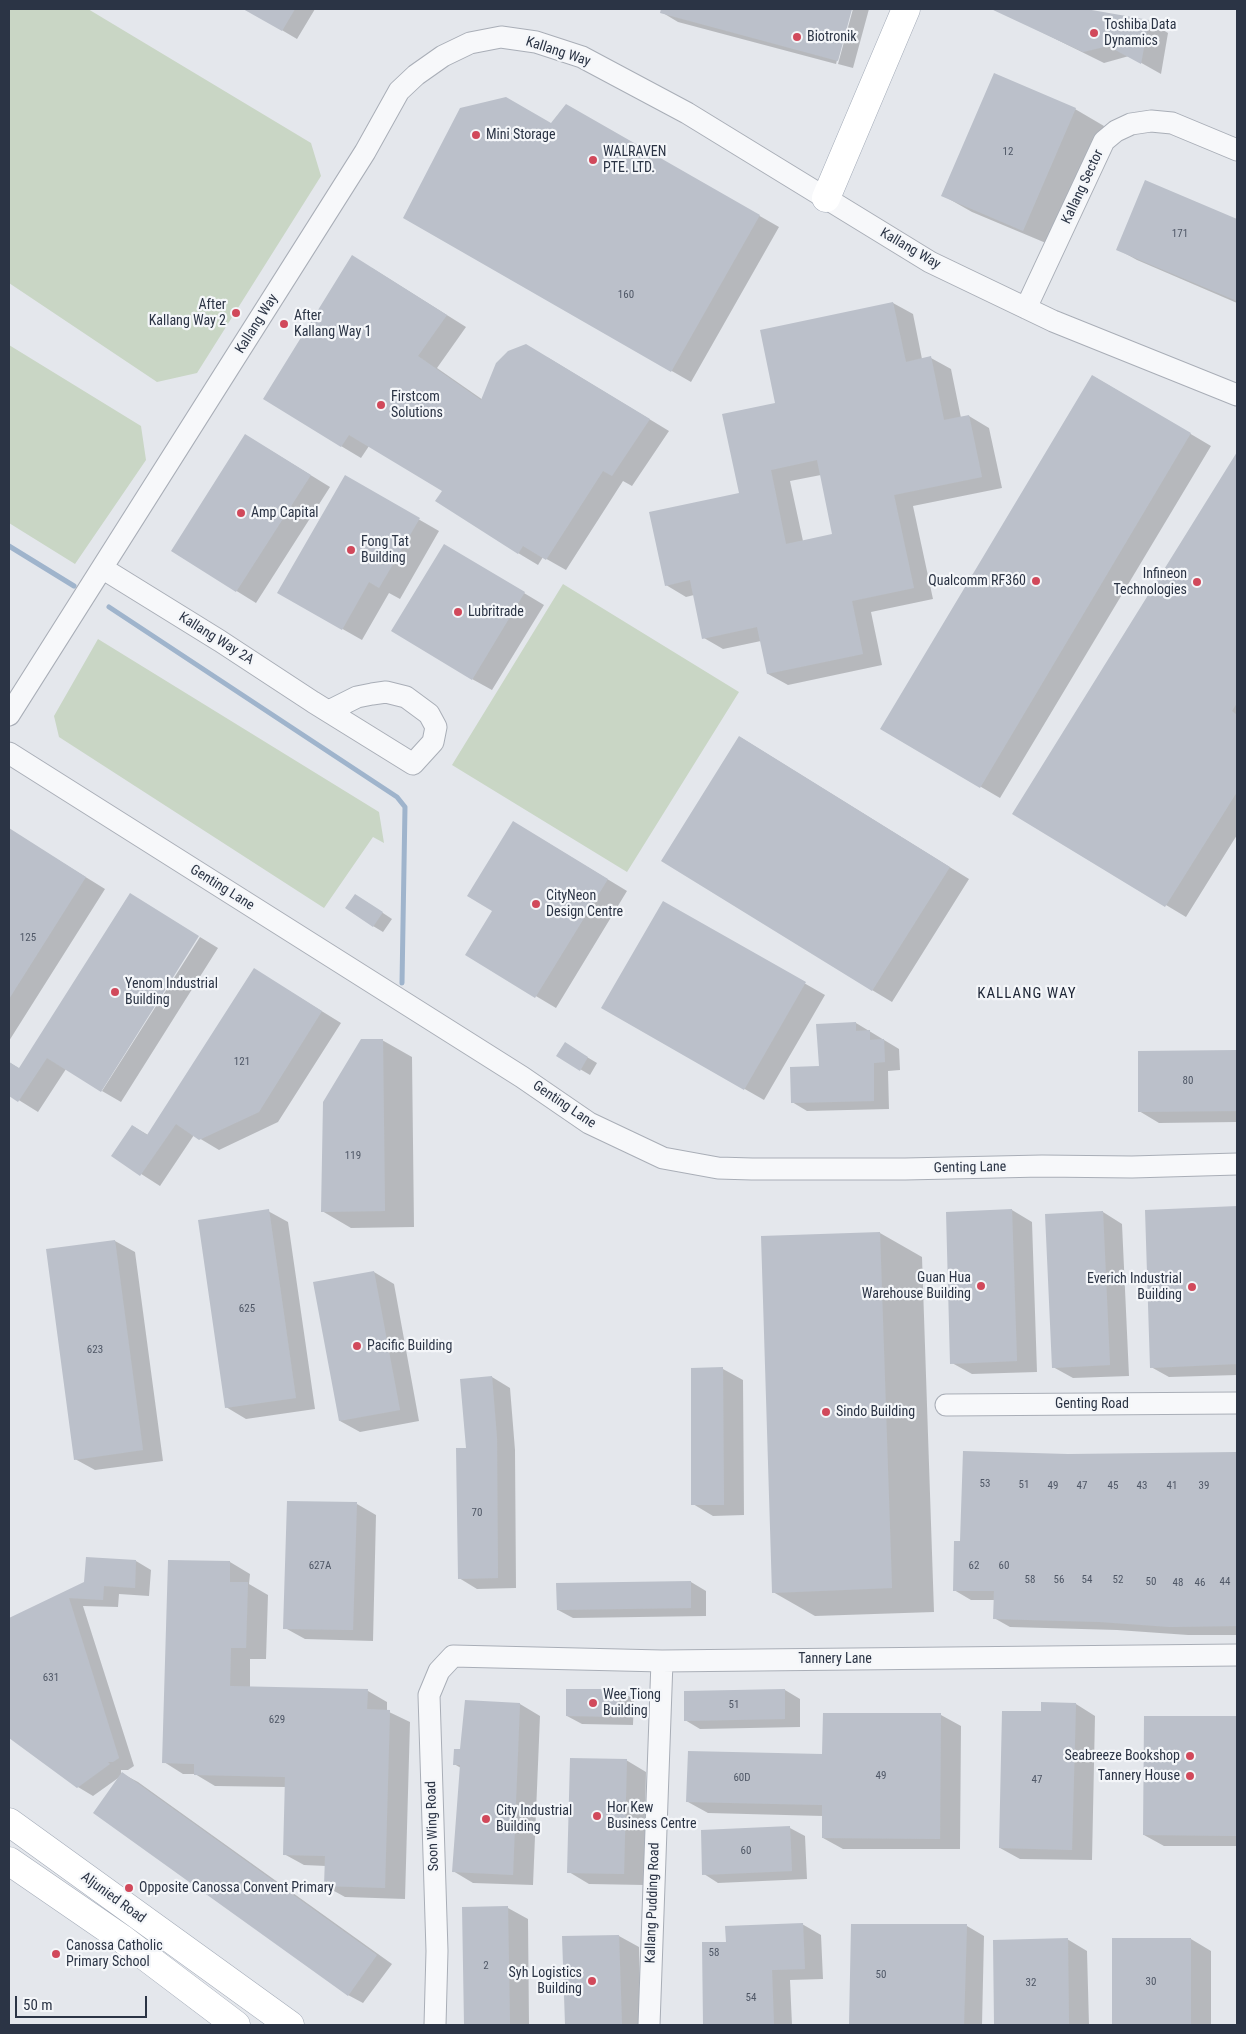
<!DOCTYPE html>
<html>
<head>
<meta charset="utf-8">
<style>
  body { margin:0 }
  #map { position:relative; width:1246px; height:2034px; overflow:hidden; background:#e4e7ec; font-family:"Roboto Condensed",sans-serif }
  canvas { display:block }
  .frame { position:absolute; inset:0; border:10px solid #2b3445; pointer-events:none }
  .scale { position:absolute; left:15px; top:1996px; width:132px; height:22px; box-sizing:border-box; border:2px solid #2b3445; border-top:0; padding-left:6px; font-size:15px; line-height:18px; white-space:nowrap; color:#2b3445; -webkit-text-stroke:4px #f4f6f9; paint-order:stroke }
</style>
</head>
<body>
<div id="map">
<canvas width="1246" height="2034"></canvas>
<div class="frame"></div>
<div class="scale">50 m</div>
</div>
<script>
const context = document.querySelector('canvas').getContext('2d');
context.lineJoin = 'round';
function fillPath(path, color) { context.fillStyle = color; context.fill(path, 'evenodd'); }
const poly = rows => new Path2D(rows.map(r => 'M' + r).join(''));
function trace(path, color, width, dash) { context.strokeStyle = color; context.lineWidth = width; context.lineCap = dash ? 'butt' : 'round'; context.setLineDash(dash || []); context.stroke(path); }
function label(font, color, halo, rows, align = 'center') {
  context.font = font + ' "Roboto Condensed",sans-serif'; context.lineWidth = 4.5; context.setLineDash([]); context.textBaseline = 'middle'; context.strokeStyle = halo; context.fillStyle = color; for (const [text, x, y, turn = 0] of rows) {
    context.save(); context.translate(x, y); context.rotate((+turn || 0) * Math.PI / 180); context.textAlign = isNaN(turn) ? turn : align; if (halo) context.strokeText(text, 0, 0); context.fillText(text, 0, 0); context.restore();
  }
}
fillPath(poly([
  [9,9,88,9,311,143,321,176,197,373,157,382,9,283],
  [9,345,141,426,146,460,75,564,9,523],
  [563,584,739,692,627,872,452,765],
  [98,639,379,812,384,843,373,837,324,908,59,737,54,716]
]), '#c9d6c5');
fillPath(poly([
  [246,9,315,9,297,39],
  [665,9,851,9,836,64,678,22,663,13],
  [853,9,869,9,853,68,838,64],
  [1016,9,1079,9,1148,21,1168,33,1161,74,1129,56,1104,63,1013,18],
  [566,105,779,227,691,382,405,218,551,124],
  [1075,109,1104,126,1053,246,972,212,942,195],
  [1146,182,1237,220,1237,303,1137,260,1117,249],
  [372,268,466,327,437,368,483,400,547,357,669,431,632,486,623,481,566,570,543,557,538,565,518,553,443,490,369,446,361,458,341,446],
  [893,303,913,314,922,359,931,358,951,369,961,418,969,416,989,428,1002,488,913,506,933,599,871,612,882,665,788,685,768,674,761,641,723,649,704,638,694,595,686,597,666,585,740,494,776,404,761,331],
  [821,475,834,535,803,541,790,481],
  [1093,376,1211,446,1000,798,882,729],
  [265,447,330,487,256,603,172,551],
  [1234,460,1237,462,1237,835,1186,917,1014,814],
  [345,477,439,531,400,599,389,593,362,640,279,593],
  [464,557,544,605,492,690,472,679],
  [740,737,969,879,892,1002,872,990],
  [13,832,105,889,9,1041,9,839],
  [533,834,627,891,556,1008,467,955,493,911],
  [130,894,66,1069,38,1112,9,1094,9,1062,20,1069],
  [365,901,392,919,383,932,373,926],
  [664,903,825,995,764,1100,603,1008],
  [200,937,218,948,121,1102,102,1091],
  [273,981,341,1023,278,1122,219,1150,194,1135,160,1186,113,1156,133,1126,148,1135],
  [856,1023,899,1049,900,1070,888,1071,889,1109,807,1111,792,1102],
  [382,1040,412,1057,414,1227,351,1228,322,1211],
  [565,1044,597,1063,590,1075,558,1056],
  [1237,1051,1237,1122,1159,1123,1139,1111,1139,1052],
  [1237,1208,1237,1375,1169,1377,1151,1367,1146,1211],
  [1012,1210,1032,1222,1037,1372,972,1374,952,1363],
  [268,1211,288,1222,315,1409,246,1419,226,1407],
  [1103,1212,1122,1224,1129,1376,1073,1378,1053,1367],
  [880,1233,922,1257,934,1612,815,1616,773,1592,762,1238],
  [115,1241,135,1252,163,1461,95,1470,75,1459],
  [374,1272,394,1284,419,1421,360,1432,340,1421],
  [692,1369,723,1369,743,1380,744,1515,713,1516,693,1504],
  [492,1377,510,1388,515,1450,516,1588,477,1589,459,1578,468,1449],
  [1237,1454,1237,1635,1188,1635,1117,1630,1010,1627,994,1618,995,1600,971,1600,954,1590,961,1542,1068,1455],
  [357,1504,376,1515,373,1641,305,1639,285,1628],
  [136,1561,151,1570,149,1596,119,1594,118,1607,83,1606,134,1766,128,1770,121,1770,121,1776,93,1796,78,1787,9,1737,9,1619],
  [230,1562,250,1574,249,1584,268,1595,266,1659,250,1659,250,1688,368,1691,387,1702,387,1711,410,1722,405,1899,345,1897,325,1886,326,1866,304,1865,284,1854,286,1787,215,1786,195,1774,183,1774,164,1762],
  [691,1582,706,1591,706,1616,573,1618,558,1610],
  [785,1690,800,1699,800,1727,700,1729,685,1720],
  [619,1691,634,1699,633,1725,582,1724,567,1716],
  [466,1701,520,1704,540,1716,533,1885,473,1883,453,1871,461,1768,454,1764,462,1751],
  [1076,1704,1095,1716,1092,1860,1020,1859,1000,1848,1042,1713],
  [824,1714,941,1715,961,1726,960,1849,843,1849,823,1838,823,1816,708,1813,688,1802,823,1756],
  [1145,1718,1237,1718,1237,1846,1164,1846,1144,1835],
  [626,1760,646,1772,644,1885,589,1884,569,1872],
  [123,1774,138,1782,392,1964,363,2003,348,1995],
  [790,1828,805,1836,807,1879,718,1883,704,1874],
  [508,1908,528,1919,529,2025,466,2025,464,1909],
  [802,1924,821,1935,823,1979,790,1980,792,2025,705,2025,703,1944,727,1943],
  [853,1925,967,1926,984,1936,982,2025,851,2025],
  [619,1936,639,1947,641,2025,566,2025,564,1938],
  [1067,1939,1087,1951,1089,2025,996,2025,994,1941],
  [1191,1939,1211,1951,1211,2025,1113,2025,1113,1940]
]), '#0003');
trace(poly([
  [9,546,74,586],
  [109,607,397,797,405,807,402,983]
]), '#9fb4cc', 5);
fillPath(poly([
  [243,9,295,9,282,31],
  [661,9,852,9,838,61,660,13],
  [991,9,1086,9,1149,20,1141,64,1108,46,1083,52],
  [994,73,1076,108,1023,231,941,196],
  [506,97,551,123,566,104,760,215,671,372,403,218,460,108],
  [1145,180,1237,219,1237,301,1116,250],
  [352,255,447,315,418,356,481,400,496,363,508,351,526,344,650,419,612,476,603,471,546,560,523,546,518,554,435,501,442,491,349,435,341,447,263,399],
  [893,302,906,362,931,356,944,420,969,415,982,477,894,495,914,588,852,601,863,654,767,674,757,627,702,639,690,580,665,586,649,512,739,493,722,414,775,403,760,330],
  [817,460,832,534,786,544,771,470],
  [1092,375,1191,433,980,788,880,729],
  [245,434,311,475,236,592,171,551],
  [1237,452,1237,703,1232,711,1237,715,1237,792,1165,907,1012,814],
  [345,475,420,518,379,588,369,582,342,630,277,593],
  [444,544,525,592,472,680,391,631],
  [739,736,950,867,872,991,661,861],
  [513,821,608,879,535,998,465,955,492,911,467,896],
  [9,828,86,877,9,999],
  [130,893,199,936,101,1092,47,1058,18,1102,9,1096,9,1062,19,1068],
  [355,894,383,912,373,927,345,908],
  [663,901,806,982,744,1090,601,1008],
  [254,968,322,1011,259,1112,199,1140,176,1124,140,1176,111,1156,132,1125,147,1135],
  [856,1022,856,1031,870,1030,870,1040,884,1039,885,1062,874,1063,874,1101,791,1103,790,1067,819,1066,816,1024],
  [361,1039,383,1039,385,1211,321,1212,323,1102],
  [565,1042,588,1057,580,1071,556,1056],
  [1237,1050,1237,1111,1138,1112,1138,1051],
  [1237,1206,1237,1364,1150,1368,1145,1210],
  [269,1209,296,1398,225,1408,198,1220],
  [1012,1209,1017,1361,950,1364,946,1212],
  [1103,1211,1110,1365,1052,1368,1045,1214],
  [880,1232,892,1588,772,1593,761,1236],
  [115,1240,143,1450,74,1460,46,1249],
  [374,1271,400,1410,339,1421,313,1282],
  [723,1367,724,1505,691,1505,691,1368],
  [492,1376,497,1438,498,1578,458,1579,456,1448,466,1448,460,1379],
  [963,1451,1068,1454,1237,1452,1237,1626,1170,1627,1100,1622,993,1619,994,1591,953,1591,954,1541,960,1541],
  [287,1501,357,1502,353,1630,283,1629],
  [86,1557,136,1560,135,1588,104,1586,103,1600,69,1598,119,1758,113,1762,108,1762,110,1764,77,1788,9,1738,9,1618,84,1582],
  [168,1560,230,1561,230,1582,248,1582,246,1648,231,1648,230,1686,368,1689,367,1709,390,1710,385,1888,324,1886,325,1856,283,1855,285,1777,194,1775,194,1764,162,1763],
  [691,1581,691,1608,557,1610,556,1583],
  [566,1689,619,1689,619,1717,566,1716],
  [785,1689,785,1719,684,1721,684,1691],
  [465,1700,520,1703,513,1875,452,1872,460,1765,453,1765,454,1749,460,1749],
  [1041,1702,1076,1703,1072,1850,999,1848,1002,1711,1041,1711],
  [823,1713,941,1713,940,1839,822,1838,822,1805,686,1802,688,1751,822,1754],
  [1144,1716,1237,1716,1237,1836,1143,1835],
  [570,1758,627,1759,624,1874,567,1873],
  [122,1772,377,1955,348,1996,93,1813],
  [790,1826,792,1871,702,1875,701,1830],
  [508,1906,510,2025,464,2025,462,1907],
  [803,1923,805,1969,772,1970,774,2025,703,2025,702,1942,726,1942,725,1926],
  [851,1924,967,1924,964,2025,849,2025],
  [619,1935,622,2025,565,2025,562,1936],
  [1068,1938,1069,2025,994,2025,993,1940],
  [1112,1938,1191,1938,1191,2025,1112,2025]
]), '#bbc0ca');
const minor = poly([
  [1026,308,1104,141,1116,131,1131,124,1151,121,1172,123,1237,150],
  [102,568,220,641,313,702,413,764,433,742,436,727,429,714,406,697,386,692,372,694,357,697,329,711],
  [9,715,365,152,399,91,416,75,443,56,470,43,501,37,536,42,582,57,687,113,930,262,1053,321,1237,395],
  [9,753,522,1077,589,1123,663,1158,718,1168,752,1169,905,1169,1042,1166,1132,1167,1237,1164],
  [946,1405,1237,1403],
  [435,2025,437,1951,429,1695,439,1671,453,1656,662,1661,1237,1655],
  [649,2025,662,1661]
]);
const major = poly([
  [826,198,906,9],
  [9,1822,290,2025],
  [9,1861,121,1938,236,2025]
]);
trace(minor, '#a9aeb7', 23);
trace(major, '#a3abb8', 29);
trace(minor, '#f7f8fa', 21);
trace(major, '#fff', 28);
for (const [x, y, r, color] of [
  [1094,33,5,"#d1495b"],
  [797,37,5,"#d1495b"],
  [476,135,5,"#d1495b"],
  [593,160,5,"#d1495b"],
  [236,313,5,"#d1495b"],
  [284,324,5,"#d1495b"],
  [381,405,5,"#d1495b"],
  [241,513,5,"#d1495b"],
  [351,550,5,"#d1495b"],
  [1036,581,5,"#d1495b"],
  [1197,582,5,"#d1495b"],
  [458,612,5,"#d1495b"],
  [536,904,5,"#d1495b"],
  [115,992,5,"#d1495b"],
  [981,1286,5,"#d1495b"],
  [1192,1287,5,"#d1495b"],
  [357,1346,5,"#d1495b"],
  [826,1412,5,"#d1495b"],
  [593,1703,5,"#d1495b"],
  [1190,1756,5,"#d1495b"],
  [1190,1776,5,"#d1495b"],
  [597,1816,5,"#d1495b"],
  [486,1819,5,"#d1495b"],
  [129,1888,5,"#d1495b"],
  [56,1954,5,"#d1495b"],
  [592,1981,5,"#d1495b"]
]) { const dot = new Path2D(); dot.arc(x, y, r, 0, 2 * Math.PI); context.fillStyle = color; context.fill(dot); trace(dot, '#f4f6f9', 2); }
label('11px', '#4f5766', null, [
  ["12",1008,152],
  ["171",1180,234],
  ["160",626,295],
  ["125",28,938],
  ["121",242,1062],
  ["80",1188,1081],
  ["119",353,1156],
  ["625",247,1309],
  ["623",95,1350],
  ["53",985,1484],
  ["51",1024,1485],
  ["49",1053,1486],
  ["47",1082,1486],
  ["45",1113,1486],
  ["43",1142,1486],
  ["41",1172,1486],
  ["39",1204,1486],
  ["70",477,1513],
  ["627A",320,1566],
  ["62",974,1566],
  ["60",1004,1566],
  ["58",1030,1580],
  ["56",1059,1580],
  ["54",1087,1580],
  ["52",1118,1580],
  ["50",1151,1582],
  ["44",1225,1582],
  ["48",1178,1583],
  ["46",1200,1583],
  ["631",51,1678],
  ["51",734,1705],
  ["629",277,1720],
  ["49",881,1776],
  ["60D",742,1778],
  ["47",1037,1780],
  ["60",746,1851],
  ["58",714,1953],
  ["2",486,1966],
  ["50",881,1975],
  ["30",1151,1982],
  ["32",1031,1983],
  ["54",751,1998]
]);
label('14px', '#2b3445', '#f4f6f9', [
  ["Toshiba Data",1104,25],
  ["Dynamics",1104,41],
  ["Biotronik",807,37],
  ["Mini Storage",486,135],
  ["WALRAVEN",603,152],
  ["PTE. LTD.",603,168],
  ["After",226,305,"right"],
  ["Kallang Way 2",226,321,"right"],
  ["After",294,316],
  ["Kallang Way 1",294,332],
  ["Firstcom",391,397],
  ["Solutions",391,413],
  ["Amp Capital",251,513],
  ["Fong Tat",361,542],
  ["Building",361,558],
  ["Infineon",1187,574,"right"],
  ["Technologies",1187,590,"right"],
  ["Qualcomm RF360",1026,581,"right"],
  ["Lubritrade",468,612],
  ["CityNeon",546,896],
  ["Design Centre",546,912],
  ["Yenom Industrial",125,984],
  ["Building",125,1000],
  ["Guan Hua",971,1278,"right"],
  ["Warehouse Building",971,1294,"right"],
  ["Everich Industrial",1182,1279,"right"],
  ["Building",1182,1295,"right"],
  ["Pacific Building",367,1346],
  ["Sindo Building",836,1412],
  ["Wee Tiong",603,1695],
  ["Building",603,1711],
  ["Seabreeze Bookshop",1180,1756,"right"],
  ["Tannery House",1180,1776,"right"],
  ["Hor Kew",607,1808],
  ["Business Centre",607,1824],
  ["City Industrial",496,1811],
  ["Building",496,1827],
  ["Opposite Canossa Convent Primary",139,1888],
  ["Canossa Catholic",66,1946],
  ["Primary School",66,1962],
  ["Syh Logistics",582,1973,"right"],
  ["Building",582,1989,"right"]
], 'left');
label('14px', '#2b3445', '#f4f6f9', [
  ["Kallang Way",558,52,18],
  ["Kallang Sector",1083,187,-65],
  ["Kallang Way",910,249,30],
  ["Kallang Way",257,324,-58],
  ["Kallang Way 2A",216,639,32],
  ["Genting Lane",222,888,32],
  ["Genting Lane",564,1105,34],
  ["Genting Lane",970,1168,-1],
  ["Genting Road",1092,1404],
  ["Tannery Lane",835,1659],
  ["Soon Wing Road",433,1826,-92],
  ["Aljunied Road",113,1898,36],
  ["Kallang Pudding Road",653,1903,-88]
]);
context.letterSpacing = '1px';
label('15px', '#1d2536', '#f4f6f9', [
  ["KALLANG WAY",1027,994]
]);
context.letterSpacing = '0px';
</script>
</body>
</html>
